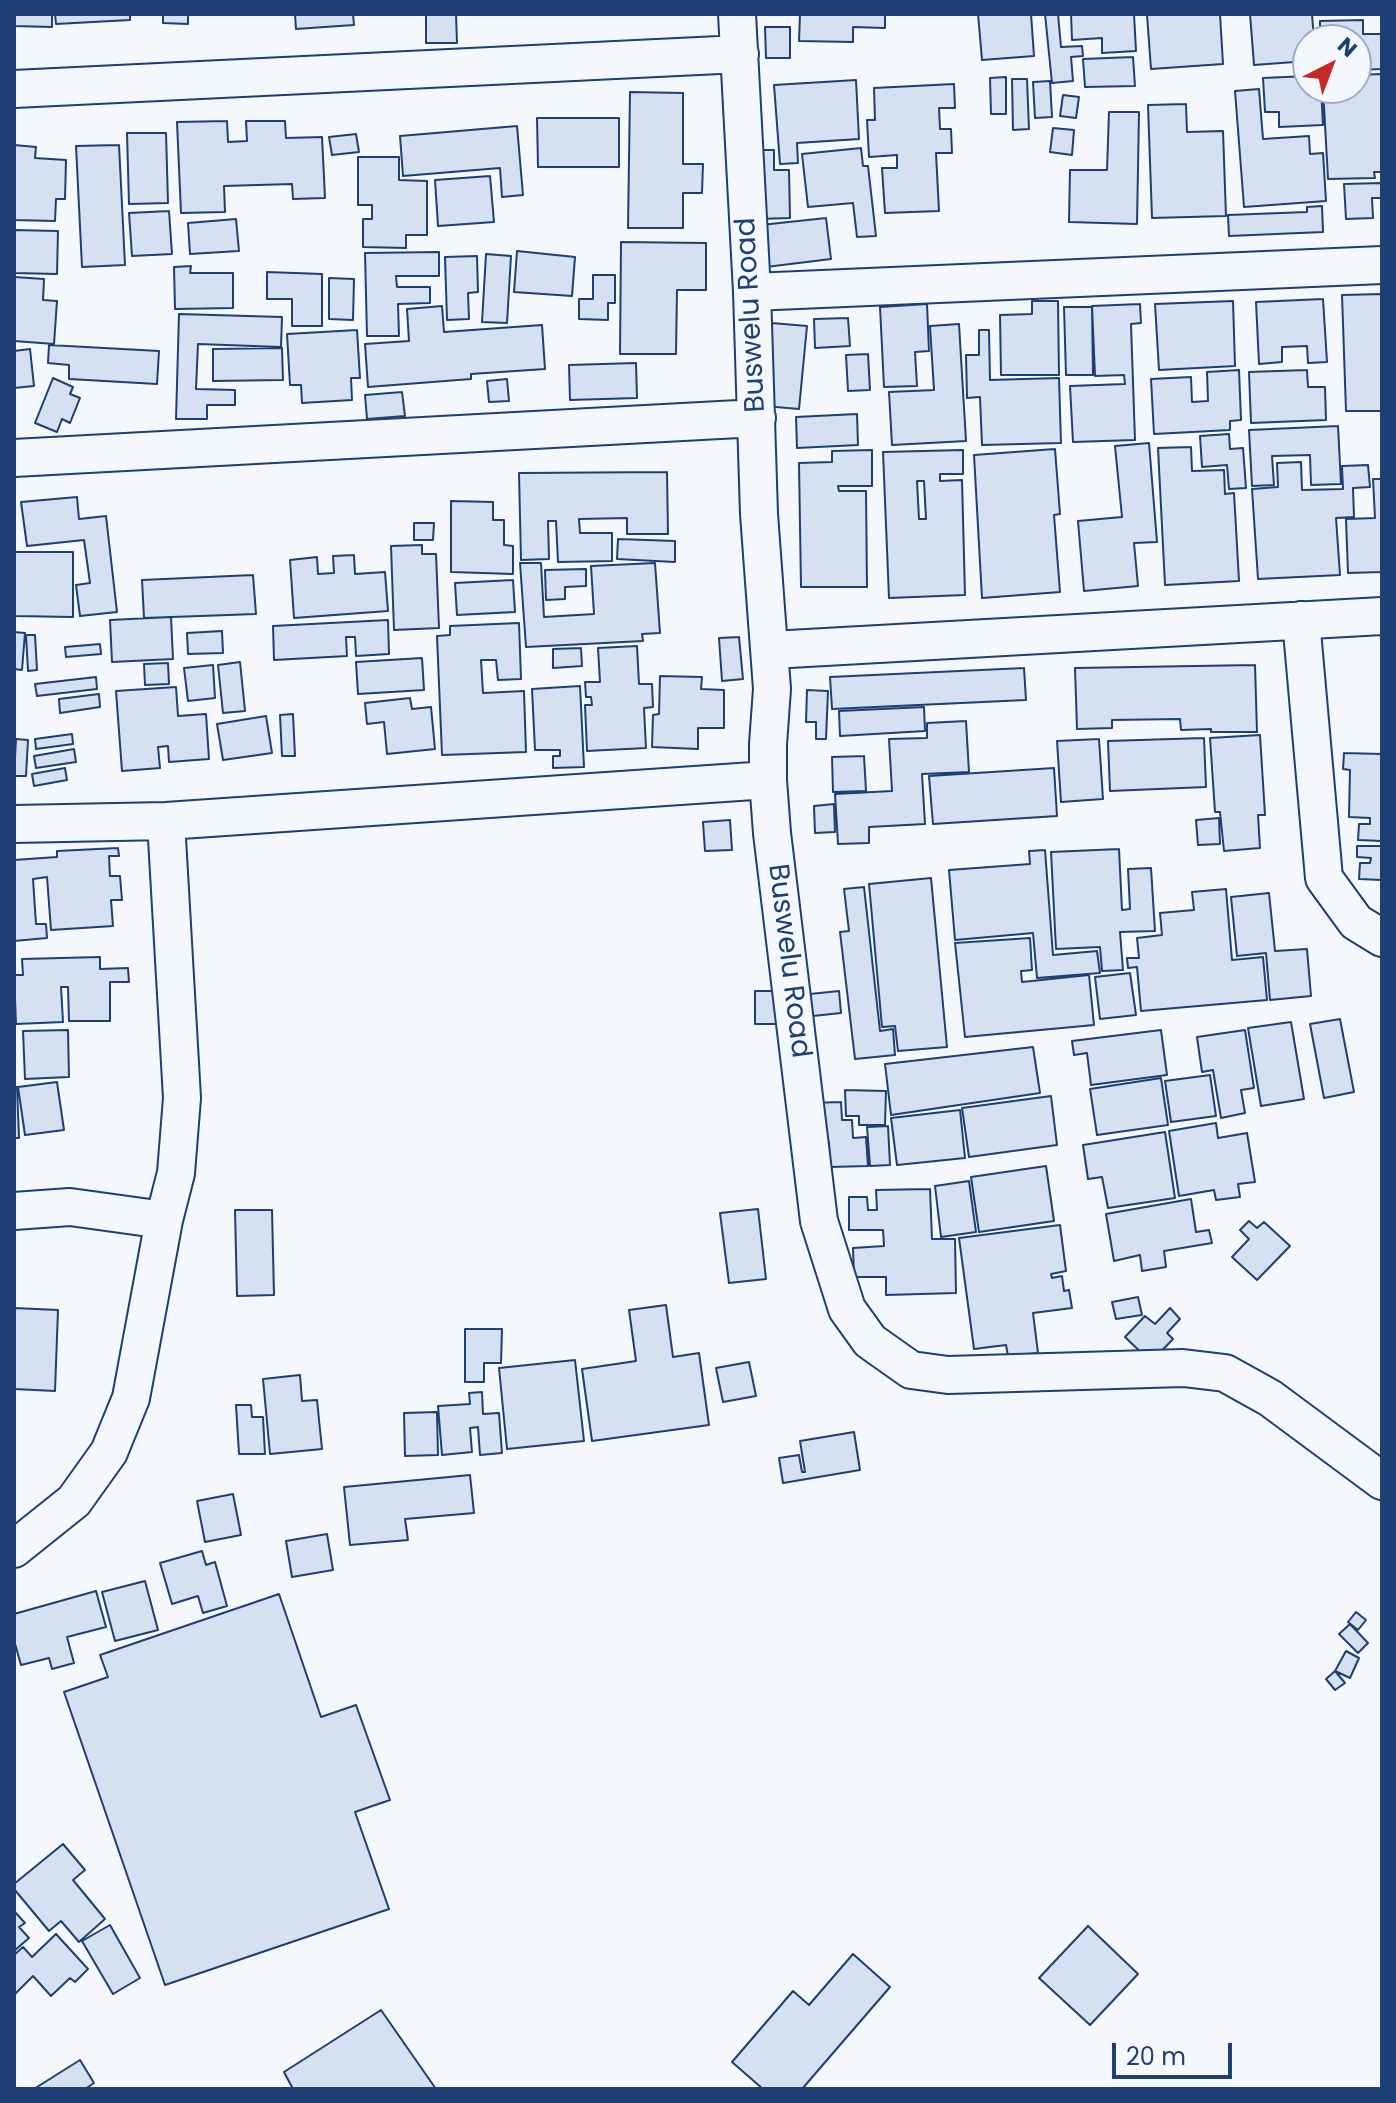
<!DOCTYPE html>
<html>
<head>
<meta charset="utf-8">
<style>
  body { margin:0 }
  #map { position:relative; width:1396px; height:2103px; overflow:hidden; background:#f4f7fb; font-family:Poppins,sans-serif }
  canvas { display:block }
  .frame { position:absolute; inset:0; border:16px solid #1d3f73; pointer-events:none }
  .north { position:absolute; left:1292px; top:24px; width:80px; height:80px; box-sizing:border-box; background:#f4f7fb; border:2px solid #9eadc5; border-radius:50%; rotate:42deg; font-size:22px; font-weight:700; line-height:32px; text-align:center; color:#1d3f73 }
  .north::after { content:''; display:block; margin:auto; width:28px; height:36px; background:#c62828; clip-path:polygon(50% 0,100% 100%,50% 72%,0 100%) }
  .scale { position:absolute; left:1112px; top:2043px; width:120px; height:36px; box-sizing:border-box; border:4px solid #1d3f73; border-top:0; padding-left:10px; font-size:24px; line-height:28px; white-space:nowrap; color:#1d3f73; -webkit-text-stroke:6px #f4f7fb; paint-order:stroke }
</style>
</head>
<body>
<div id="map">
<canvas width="1396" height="2103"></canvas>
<div class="frame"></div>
<div class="north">N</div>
<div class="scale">20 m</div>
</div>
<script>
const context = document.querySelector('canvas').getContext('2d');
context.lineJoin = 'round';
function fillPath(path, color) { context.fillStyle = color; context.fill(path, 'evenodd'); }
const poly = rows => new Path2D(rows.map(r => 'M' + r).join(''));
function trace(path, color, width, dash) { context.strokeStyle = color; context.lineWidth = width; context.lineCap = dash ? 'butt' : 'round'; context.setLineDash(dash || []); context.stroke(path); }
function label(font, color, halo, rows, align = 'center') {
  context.font = font + ' Poppins,sans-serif'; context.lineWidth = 6; context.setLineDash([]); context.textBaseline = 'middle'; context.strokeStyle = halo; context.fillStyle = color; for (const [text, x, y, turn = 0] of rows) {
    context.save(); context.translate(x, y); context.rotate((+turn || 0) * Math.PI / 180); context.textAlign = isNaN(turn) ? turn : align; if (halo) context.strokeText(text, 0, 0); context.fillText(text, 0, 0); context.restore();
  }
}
const building = poly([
  [14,14,52,14,52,27,14,26,14,14],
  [55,14,130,14,130,20,56,24,55,14],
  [163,14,188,14,188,24,163,23,163,14],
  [295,14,353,14,354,25,296,29,295,14],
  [426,14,456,14,457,43,426,43,426,14],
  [800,14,885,14,885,28,853,27,853,42,799,41,800,14],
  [978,14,1031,14,1034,56,982,60,978,14],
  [1045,14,1058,14,1061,47,1082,46,1083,56,1071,57,1073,81,1052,83,1045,14],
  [1071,14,1134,14,1136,51,1102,53,1102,38,1072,40,1071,14],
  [1160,14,1220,14,1223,64,1151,69,1147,15,1160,14],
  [1250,14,1312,14,1314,40,1308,40,1308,61,1254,65,1250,14],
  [1363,20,1363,34,1382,34,1382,69,1356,70,1356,40,1320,40,1320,21,1363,20],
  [765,27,790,27,790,58,766,58,765,27],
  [1133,57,1135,86,1085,87,1083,59,1133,57],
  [1382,74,1382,172,1374,172,1375,178,1328,179,1323,88,1356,88,1356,75,1382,74],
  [1308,76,1308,88,1321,88,1323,125,1279,127,1279,112,1265,112,1263,78,1308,76],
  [1006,77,1006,114,991,114,990,78,1006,77],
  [1012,79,1027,79,1029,129,1013,130,1012,79],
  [856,80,859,139,797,143,798,163,780,164,774,85,856,80],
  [1050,81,1052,117,1035,118,1033,82,1050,81],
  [954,84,955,108,939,108,940,129,951,129,952,153,936,153,939,211,885,213,882,168,897,168,897,155,869,157,867,120,875,120,874,88,954,84],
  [1259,89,1263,139,1309,136,1310,154,1323,153,1326,201,1244,207,1235,91,1259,89],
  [630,92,683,93,683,164,703,164,702,193,683,193,683,228,628,228,630,92],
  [1063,95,1079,97,1076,118,1060,116,1063,95],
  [1186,104,1187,132,1223,131,1226,216,1152,218,1148,105,1186,104],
  [1109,112,1139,112,1137,224,1069,222,1070,170,1107,170,1109,112],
  [537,118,619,118,619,167,538,167,537,118],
  [227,121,228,142,247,141,246,121,285,121,286,138,322,137,325,198,293,199,292,184,224,186,225,212,181,213,177,122,227,121],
  [517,126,523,195,502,197,500,168,403,176,400,136,517,126],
  [1053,128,1074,130,1072,155,1050,152,1053,128],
  [127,133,166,133,168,203,129,204,127,133],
  [356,134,359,152,332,155,329,137,356,134],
  [14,145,36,147,35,158,66,160,65,199,56,199,55,221,14,220,14,145],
  [119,145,125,265,82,267,76,146,119,145],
  [861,148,863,166,868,166,876,236,857,237,853,203,808,207,802,154,861,148],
  [755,150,774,150,774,170,789,170,790,218,757,219,755,150],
  [358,157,399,157,399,180,427,181,427,235,406,235,406,248,363,247,363,219,372,219,372,205,358,205,358,157],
  [490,176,494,222,438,226,435,180,490,176],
  [1382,183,1382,198,1372,198,1373,218,1346,219,1344,184,1382,183],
  [1322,206,1323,232,1229,236,1228,215,1307,212,1307,207,1322,206],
  [169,211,172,254,132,256,129,213,169,211],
  [826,218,831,259,766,267,761,225,826,218],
  [236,219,239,251,190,254,188,223,236,219],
  [14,230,58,231,57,274,14,273,14,230],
  [621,242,706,243,706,290,677,290,676,354,620,354,621,242],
  [517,251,575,257,572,296,514,292,517,251],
  [439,252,439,276,396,276,397,287,430,287,430,303,398,304,399,336,367,336,365,253,439,252],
  [486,254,511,256,507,323,482,322,486,254],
  [477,256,478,292,468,293,469,319,447,320,445,257,477,256],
  [191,266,190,273,233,273,233,308,175,309,174,267,191,266],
  [267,272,322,274,322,326,292,326,292,299,267,299,267,272],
  [593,275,615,275,615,303,608,303,608,320,579,319,579,299,593,299,593,275],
  [14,277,44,279,43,300,57,301,54,344,14,341,14,277],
  [329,278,354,279,353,320,329,319,329,278],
  [1382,294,1382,411,1346,411,1342,295,1382,294],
  [1323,299,1327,362,1308,363,1307,346,1282,347,1282,362,1259,364,1256,302,1323,299],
  [1032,301,1058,301,1059,375,1001,375,1000,315,1032,314,1032,301],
  [1233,301,1235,366,1159,370,1155,304,1233,301],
  [927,304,929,351,915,352,917,386,884,387,880,307,927,304],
  [1140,304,1141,323,1131,324,1135,440,1073,442,1070,386,1125,384,1124,375,1095,376,1092,306,1140,304],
  [442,306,444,332,542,325,545,369,471,374,471,379,368,387,365,344,409,341,407,309,442,306],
  [1064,307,1092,307,1093,375,1066,375,1064,307],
  [179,314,282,317,281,347,198,344,196,389,235,390,235,405,207,405,207,419,176,419,179,314],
  [848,318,850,346,815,348,814,319,848,318],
  [772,323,807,326,799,409,764,406,772,323],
  [959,324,966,441,892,445,889,392,934,390,930,326,959,324],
  [357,330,360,378,351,378,352,400,302,403,301,385,290,385,287,334,357,330],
  [979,330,989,330,990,380,1059,378,1061,443,982,445,980,397,967,398,966,355,979,355,979,330],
  [49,345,159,351,157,384,69,379,69,365,48,363,49,345],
  [282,348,283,380,213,381,213,349,282,348],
  [30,349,34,386,14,388,14,351,30,349],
  [868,354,870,390,848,391,846,355,868,354],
  [636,363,637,398,570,400,569,365,636,363],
  [1239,370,1241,420,1230,421,1230,430,1154,434,1151,379,1191,377,1192,402,1208,401,1207,372,1239,370],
  [1307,370,1308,387,1325,387,1326,420,1251,423,1249,372,1307,370],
  [53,378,73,387,70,394,80,398,70,423,62,419,57,432,35,423,53,378],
  [507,379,509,401,489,402,487,381,507,379],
  [402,392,405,416,367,419,365,395,402,392],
  [857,414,858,445,797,448,796,417,857,414],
  [1338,426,1341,484,1311,485,1310,455,1272,456,1274,485,1252,486,1249,430,1338,426],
  [1229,434,1230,449,1243,448,1246,488,1229,489,1227,465,1202,467,1200,436,1229,434],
  [1149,443,1157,542,1134,543,1138,586,1084,591,1078,521,1122,517,1115,446,1149,443],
  [1191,447,1192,471,1224,470,1225,494,1234,493,1239,581,1165,585,1158,448,1191,447],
  [1055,449,1060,514,1054,515,1060,592,982,598,974,455,1055,449],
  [872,450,872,486,838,486,839,491,866,491,867,587,801,587,799,463,832,462,832,451,872,450],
  [963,450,963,474,940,474,940,481,962,480,965,595,889,598,883,452,963,450],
  [917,481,924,481,926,519,919,519,917,481],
  [1301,462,1302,490,1343,489,1342,466,1368,465,1370,487,1353,488,1354,517,1336,518,1340,575,1258,579,1252,489,1278,487,1277,463,1301,462],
  [667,472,668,534,627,534,627,518,579,519,580,533,612,533,612,561,558,562,556,521,548,521,549,559,521,560,519,473,667,472],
  [1373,479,1382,479,1382,572,1348,573,1346,519,1375,518,1373,479],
  [77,497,79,519,106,516,117,612,80,616,76,585,90,583,84,540,27,546,21,502,77,497],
  [451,501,493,502,493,520,504,520,504,545,513,546,513,574,451,572,451,501],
  [414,523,434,523,433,540,414,540,414,523],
  [618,539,675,541,675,562,617,559,618,539],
  [422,545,422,554,436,554,439,628,394,630,391,546,422,545],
  [15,552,73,552,73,617,15,616,15,552],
  [354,555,355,574,385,572,388,611,294,618,290,560,317,557,318,574,334,573,333,556,354,555],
  [520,563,541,563,544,617,594,614,591,566,655,563,660,633,642,634,643,641,526,647,520,563],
  [586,569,586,586,565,587,565,599,546,600,545,570,586,569],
  [253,575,256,614,144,618,142,580,253,575],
  [513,580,515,612,457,615,455,583,513,580],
  [171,617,173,659,112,662,110,620,171,617],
  [388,620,389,654,356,656,355,637,346,637,347,656,274,660,273,626,388,620],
  [519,623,521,679,498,680,496,660,481,660,483,693,524,691,526,752,442,755,437,636,450,635,450,626,519,623],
  [222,631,223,653,188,654,187,633,222,631],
  [14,632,25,633,22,670,14,669,14,632],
  [26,635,35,635,37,670,28,671,26,635],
  [739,637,743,679,722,681,719,638,739,637],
  [100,644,101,654,66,657,65,647,100,644],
  [637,646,639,684,652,684,653,707,644,708,646,748,587,751,585,705,592,705,591,697,586,697,585,682,600,682,598,648,637,646],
  [581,648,582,666,553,668,553,649,581,648],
  [422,658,424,690,358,694,356,662,422,658],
  [240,662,245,711,223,713,218,665,240,662],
  [168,663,169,684,145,685,144,664,168,663],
  [213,665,215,698,188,701,184,668,213,665],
  [1255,665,1257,732,1211,732,1211,729,1181,730,1180,719,1112,720,1112,728,1077,729,1075,668,1255,665],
  [1024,668,1026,700,832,709,830,677,1024,668],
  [660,676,702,677,701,689,724,690,724,728,698,728,698,749,652,747,653,715,659,714,660,676],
  [96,677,97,689,37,696,35,684,96,677],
  [580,686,584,767,553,768,553,756,560,756,560,750,535,750,532,689,580,686],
  [176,687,178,716,206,714,209,759,169,762,168,746,158,747,160,768,122,771,116,691,176,687],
  [807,690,828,691,826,739,816,739,816,722,806,722,807,690],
  [99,694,100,707,60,713,59,699,99,694],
  [410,698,412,709,431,707,435,749,387,754,384,722,367,724,365,703,410,698],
  [924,707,925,731,840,736,839,711,924,707],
  [293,714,295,756,282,756,280,715,293,714],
  [266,716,272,753,223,760,217,724,266,716],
  [966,721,969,772,922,774,925,824,869,827,869,843,838,844,835,794,892,791,889,739,927,738,927,723,966,721],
  [72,734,73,744,36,749,35,739,72,734],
  [1260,735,1265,815,1258,815,1260,848,1224,851,1220,812,1215,812,1210,738,1260,735],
  [1204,738,1206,787,1110,791,1108,741,1204,738],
  [16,739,28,740,26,776,14,776,16,739],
  [1099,739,1103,799,1061,802,1057,741,1099,739],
  [74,749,76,762,36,768,34,756,74,749],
  [1344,753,1382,754,1382,841,1358,840,1359,824,1370,824,1370,818,1349,817,1350,770,1343,769,1344,753],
  [864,756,866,791,833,792,832,757,864,756],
  [65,768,67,780,34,786,32,774,65,768],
  [1054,768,1057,816,933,824,929,776,1054,768],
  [834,804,835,832,815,833,814,806,834,804],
  [1219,818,1220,844,1198,845,1196,820,1219,818],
  [730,820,732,850,705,851,703,822,730,820],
  [1357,846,1382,846,1382,880,1359,879,1360,863,1370,863,1371,858,1357,857,1357,846],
  [118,848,119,856,109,856,110,876,120,876,122,900,111,900,113,926,51,930,47,877,33,879,36,924,46,924,47,938,14,941,14,860,57,857,57,851,118,848],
  [1119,849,1122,910,1130,909,1128,869,1151,868,1155,931,1120,932,1123,970,1102,971,1100,947,1056,949,1051,852,1119,849],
  [1045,850,1053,955,1097,951,1100,973,1037,978,1033,933,955,940,949,870,1030,864,1029,851,1045,850],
  [931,878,947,1047,898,1051,895,1026,882,1027,869,884,931,878],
  [864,887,880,1031,893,1029,895,1055,855,1059,840,932,849,931,844,889,864,887],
  [1226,889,1232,960,1263,957,1267,1000,1141,1011,1137,967,1128,968,1127,958,1139,958,1137,938,1162,935,1160,913,1194,910,1192,892,1226,889],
  [1269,893,1275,951,1307,949,1311,996,1270,1000,1266,953,1237,956,1231,897,1269,893],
  [1030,938,1032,970,1021,971,1022,982,1089,975,1094,1025,965,1037,955,943,1030,938],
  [100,957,100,969,128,968,129,982,110,982,110,1021,69,1021,68,987,61,987,63,1022,16,1024,14,975,23,975,22,959,100,957],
  [1130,973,1136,1015,1100,1019,1095,977,1130,973],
  [755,991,779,991,780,1024,755,1024,755,991],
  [839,991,841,1013,813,1016,810,994,839,991],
  [1340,1019,1354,1092,1324,1098,1310,1024,1340,1019],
  [1291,1022,1304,1099,1261,1106,1248,1028,1291,1022],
  [68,1030,69,1077,25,1079,23,1031,68,1030],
  [1161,1030,1167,1075,1091,1085,1087,1053,1074,1055,1072,1041,1161,1030],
  [1245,1030,1254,1088,1241,1090,1245,1113,1221,1118,1213,1070,1202,1072,1197,1037,1245,1030],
  [1033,1047,1040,1093,891,1115,885,1064,1033,1047],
  [1210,1075,1216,1116,1171,1122,1165,1081,1210,1075],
  [1161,1078,1168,1125,1097,1135,1090,1089,1161,1078],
  [57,1082,64,1130,25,1135,18,1087,57,1082],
  [14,1087,17,1087,19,1138,14,1138,14,1087],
  [845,1090,886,1091,885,1125,859,1125,859,1116,846,1116,845,1090],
  [1051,1096,1057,1145,969,1157,962,1108,1051,1096],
  [841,1102,842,1120,852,1120,853,1138,866,1137,868,1166,830,1167,829,1142,810,1143,809,1103,841,1102],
  [960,1110,965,1158,897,1165,891,1118,960,1110],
  [1216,1123,1218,1138,1247,1133,1255,1182,1238,1184,1240,1197,1216,1200,1214,1190,1179,1196,1169,1131,1216,1123],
  [888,1126,890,1165,870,1166,867,1127,888,1126],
  [1165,1132,1175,1198,1108,1208,1102,1177,1088,1179,1083,1145,1165,1132],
  [1046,1166,1054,1221,979,1232,971,1177,1046,1166],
  [969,1181,976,1232,941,1237,935,1186,969,1181],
  [930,1189,932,1239,955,1239,956,1293,886,1295,886,1277,854,1277,853,1248,884,1246,883,1230,849,1230,849,1197,867,1197,868,1210,877,1210,876,1190,930,1189],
  [1191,1199,1196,1232,1209,1230,1212,1243,1164,1251,1166,1267,1142,1271,1140,1255,1114,1261,1106,1214,1191,1199],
  [758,1209,766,1279,729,1283,720,1213,758,1209],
  [235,1210,272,1210,274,1295,237,1296,235,1210],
  [1249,1221,1257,1228,1264,1222,1290,1246,1257,1280,1232,1257,1249,1239,1240,1230,1249,1221],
  [1060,1225,1066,1271,1051,1274,1052,1278,1062,1276,1064,1291,1069,1290,1072,1308,1033,1313,1038,1353,1008,1356,1006,1345,974,1349,959,1238,1060,1225],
  [1138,1297,1142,1315,1116,1319,1112,1302,1138,1297],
  [666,1305,673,1357,699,1353,709,1425,592,1441,582,1369,636,1361,629,1310,666,1305],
  [14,1308,58,1310,55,1391,14,1389,14,1308],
  [1170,1308,1180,1319,1167,1333,1173,1339,1151,1362,1125,1337,1145,1316,1155,1324,1170,1308],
  [465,1329,502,1329,501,1363,484,1363,484,1382,465,1382,465,1329],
  [575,1360,584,1441,507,1449,499,1368,575,1360],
  [749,1362,756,1396,723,1402,716,1368,749,1362],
  [300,1375,302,1401,317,1400,322,1449,270,1454,263,1379,300,1375],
  [482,1392,483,1414,499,1413,502,1453,480,1455,478,1427,470,1428,472,1452,442,1455,438,1406,470,1404,469,1393,482,1392],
  [236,1405,251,1405,252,1417,263,1417,265,1454,239,1454,236,1405],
  [437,1412,438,1455,405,1456,404,1413,437,1412],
  [854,1432,860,1470,783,1483,779,1458,799,1455,802,1472,805,1472,800,1441,854,1432],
  [470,1475,474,1513,405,1519,408,1540,350,1545,344,1487,470,1475],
  [233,1494,241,1535,205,1542,197,1501,233,1494],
  [327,1534,333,1570,292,1577,286,1541,327,1534],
  [202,1551,206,1565,215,1562,227,1606,203,1613,198,1596,172,1604,160,1563,202,1551],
  [145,1581,158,1630,115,1641,102,1592,145,1581],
  [96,1591,106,1627,67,1637,74,1663,52,1669,49,1658,21,1665,14,1640,14,1614,96,1591],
  [279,1594,321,1717,356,1705,390,1800,355,1812,389,1909,165,1985,64,1692,108,1677,100,1655,279,1594],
  [1356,1612,1366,1620,1358,1630,1348,1622,1356,1612],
  [1350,1624,1368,1643,1358,1653,1339,1634,1350,1624],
  [1346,1651,1359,1658,1350,1678,1335,1671,1346,1651],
  [1335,1671,1345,1683,1335,1690,1326,1679,1335,1671],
  [63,1844,85,1870,73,1880,105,1919,79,1942,61,1921,49,1931,14,1889,14,1884,63,1844],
  [14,1911,25,1923,19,1927,29,1938,14,1951,14,1911],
  [110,1925,140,1978,113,1994,82,1941,110,1925],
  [1088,1926,1138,1974,1090,2025,1039,1978,1088,1926],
  [56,1934,88,1969,75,1982,70,1978,51,1996,33,1976,14,1995,14,1955,23,1947,32,1957,56,1934],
  [853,1954,890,1987,802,2089,763,2089,732,2062,793,1991,809,2005,853,1954],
  [381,2010,436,2089,293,2089,284,2072,381,2010],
  [80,2060,94,2083,85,2089,39,2089,37,2087,80,2060]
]);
fillPath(building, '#d5e0f0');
trace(building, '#1d3f73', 2);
const minor = poly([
  [737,14,752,292,759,514,772,689,768,744,768,780,772,833,819,1221,847,1309,870,1341,911,1370,948,1375,1183,1368,1225,1373,1270,1398,1382,1481],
  [14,89,740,54],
  [752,292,1382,265],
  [14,458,757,418],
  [1301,620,1324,878,1356,922,1382,938],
  [771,650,1382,616],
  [14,824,166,821,768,780],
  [14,1211,70,1207,164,1220],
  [14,1549,74,1501,109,1452,131,1398,164,1220,176,1173,182,1098,166,821]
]);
trace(minor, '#1d3f73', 40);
trace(minor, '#f4f7fb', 36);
label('28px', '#1d3f73', '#f4f7fb', [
  ["Buswelu Road",752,315,-93],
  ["Buswelu Road",788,961,83]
]);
</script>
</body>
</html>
